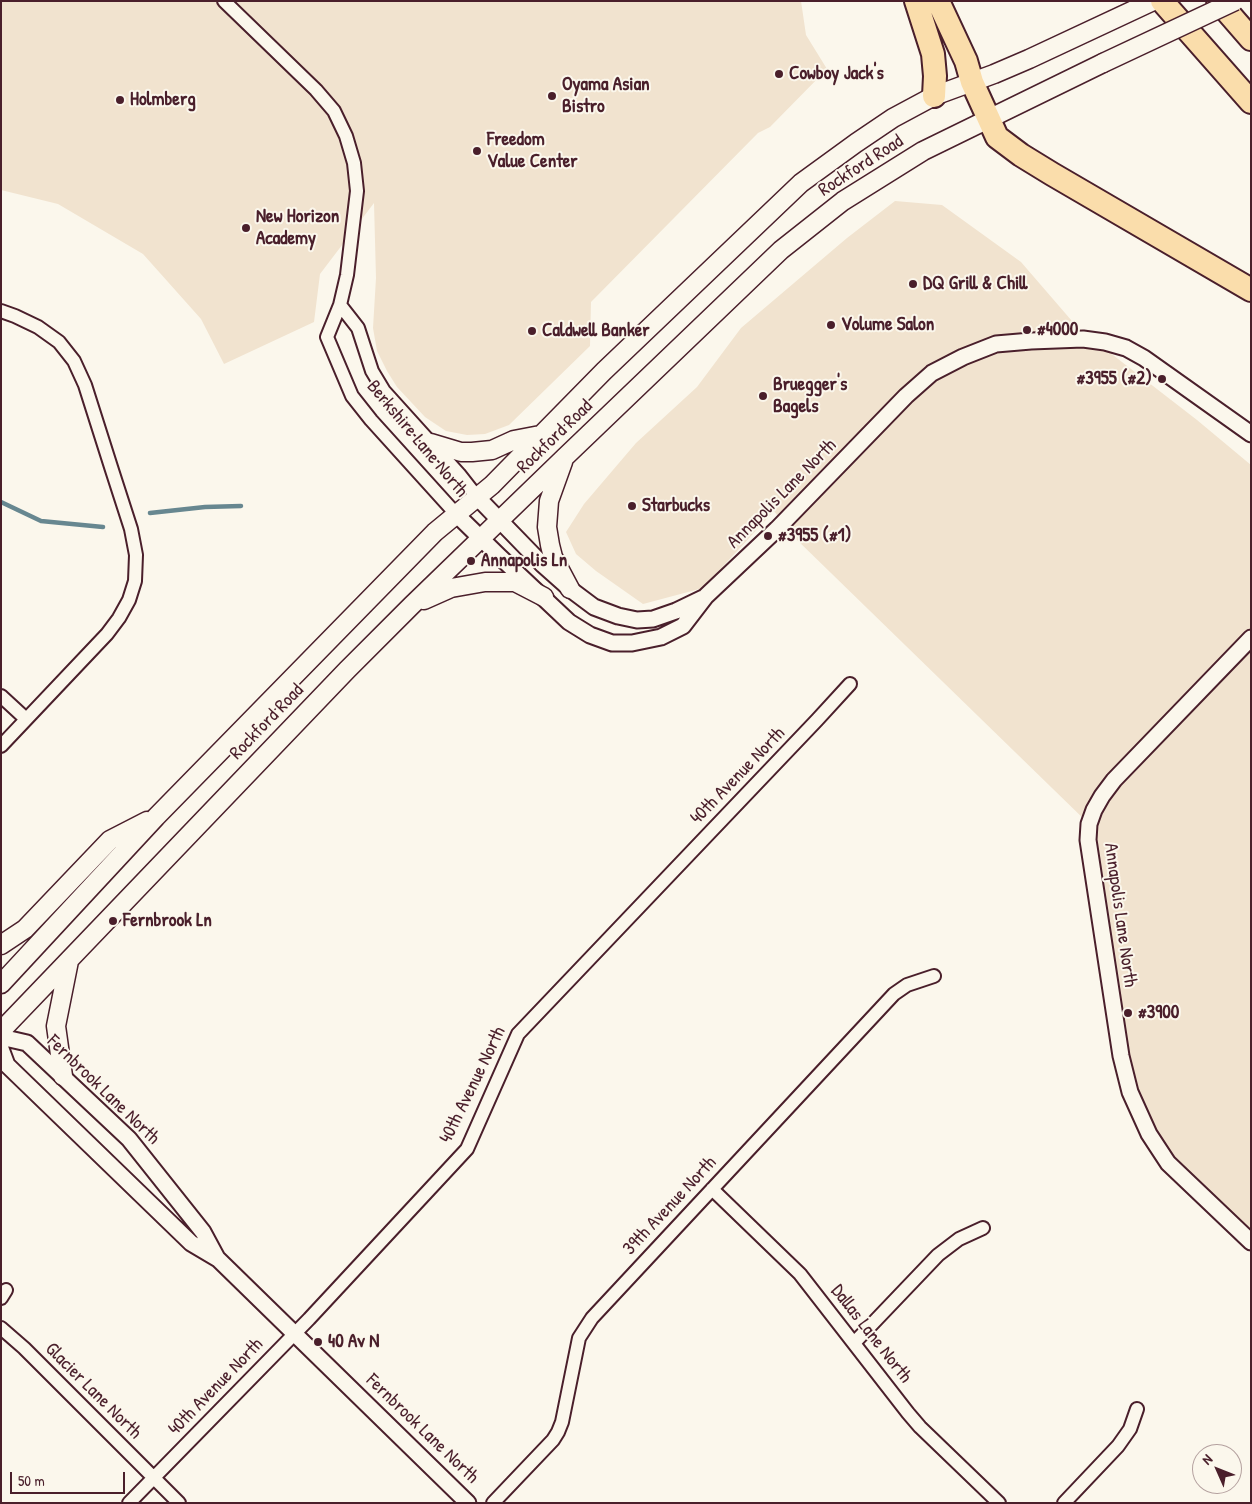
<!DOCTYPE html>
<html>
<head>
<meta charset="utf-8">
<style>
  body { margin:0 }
  #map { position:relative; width:1252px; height:1504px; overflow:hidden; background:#fbf7ec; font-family:"Patrick Hand",sans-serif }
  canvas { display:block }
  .frame { position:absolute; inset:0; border:2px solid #4a1f2b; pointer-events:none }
  .north { position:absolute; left:1192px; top:1444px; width:50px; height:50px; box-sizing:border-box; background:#fbf7ec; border:1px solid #b4a19f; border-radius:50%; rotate:314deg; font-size:14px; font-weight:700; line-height:20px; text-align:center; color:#4a1f2b }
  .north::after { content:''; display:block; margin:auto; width:18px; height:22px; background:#4a1f2b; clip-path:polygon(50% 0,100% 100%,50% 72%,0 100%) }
  .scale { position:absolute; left:10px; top:1472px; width:115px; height:22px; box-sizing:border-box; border:2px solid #4a1f2b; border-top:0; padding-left:6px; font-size:15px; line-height:18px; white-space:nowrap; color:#4a1f2b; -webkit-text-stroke:4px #fbf7ec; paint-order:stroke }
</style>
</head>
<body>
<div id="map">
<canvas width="1252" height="1504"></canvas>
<div class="frame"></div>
<div class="north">N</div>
<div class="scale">50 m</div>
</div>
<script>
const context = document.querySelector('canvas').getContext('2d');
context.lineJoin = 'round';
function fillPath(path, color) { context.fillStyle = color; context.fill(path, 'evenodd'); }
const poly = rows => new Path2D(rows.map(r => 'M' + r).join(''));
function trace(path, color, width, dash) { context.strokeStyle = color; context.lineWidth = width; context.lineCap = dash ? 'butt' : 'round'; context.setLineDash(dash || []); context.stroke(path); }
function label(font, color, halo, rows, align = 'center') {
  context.font = font + ' "Patrick Hand",sans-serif'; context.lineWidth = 4; context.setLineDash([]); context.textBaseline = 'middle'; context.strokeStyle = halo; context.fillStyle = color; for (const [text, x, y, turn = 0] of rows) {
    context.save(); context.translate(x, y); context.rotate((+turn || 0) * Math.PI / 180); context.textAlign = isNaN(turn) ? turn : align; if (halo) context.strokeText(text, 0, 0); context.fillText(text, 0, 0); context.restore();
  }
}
fillPath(poly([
  [1,1,801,1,806,35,827,69,770,127,758,133,591,302,590,346,509,425,485,434,467,435,446,431,425,417,397,387,387,371,377,351,373,328,376,278,374,203,320,274,314,322,224,364,201,319,143,254,58,204,1,190],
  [895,201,942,205,1021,262,1078,328,1197,420,1251,465,1251,1243,1168,1163,1121,1056,1089,824,795,538,774,511,703,588,643,604,596,571,576,554,566,532,584,504,636,443,697,387,741,328,847,238]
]), '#f1e3cf');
trace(poly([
  [1,502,41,521,103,527],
  [150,513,205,507,241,506]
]), '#678790', 4.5);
const minor = poly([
  [224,1,316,90,334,111,346,136,354,163,357,191,347,275,340,305,327,337,352,396,371,420,456,514],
  [340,305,358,328,372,371,384,391,459,474,477,497],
  [1,311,15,316,38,327,59,342,74,361,85,385,111,467,131,529,136,555,135,581,129,600,119,618,107,634,1,746],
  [1,696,26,719],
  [712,1189,800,1274,908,1413,920,1427,999,1503],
  [1,1298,6,1290],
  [1,1328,24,1348,179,1503],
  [854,1343,938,1255,959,1239,983,1228],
  [129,1503,309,1319,467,1149,518,1034,817,720,850,684],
  [493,1503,553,1440,558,1432,562,1422,579,1338,592,1318,894,994,907,985,934,976],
  [1064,1503,1118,1446,1130,1429,1137,1409]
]);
const tertiary = poly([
  [477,497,543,565,570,589,594,607,618,616,637,620,653,619,676,611,703,598],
  [456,514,499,556,569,622,590,635,612,643,632,643,661,637,683,626,706,596,777,529,906,396,932,373,963,357,996,344,1031,341,1083,339,1105,342,1126,348,1144,358,1251,434],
  [1251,638,1114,780,1102,796,1094,810,1089,824,1088,840,1121,1056,1130,1092,1149,1134,1168,1163,1251,1242],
  [1,1037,27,1043,129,1139,203,1232,217,1258],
  [1,1049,7,1065,191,1243,218,1259,468,1503]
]);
const secondary = poly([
  [431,443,461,452,472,452,492,450,514,440,540,435],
  [563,462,549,501,547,527,550,545,553,557,570,589],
  [424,600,451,588,485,582,515,582,544,597],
  [1,945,25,929,110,840,147,821],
  [1,984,156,817,435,532,492,485,604,371,801,183,856,143,893,118,934,96,994,74,1029,59,1153,1],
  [1,1031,347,670,412,605,565,457,781,250,843,201,923,151,1103,63],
  [63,1076,56,1026,69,961]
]);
const motorway = poly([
  [916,1,933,54,935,76,934,96],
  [938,1,966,61,972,82,997,137,1021,155,1052,174,1251,290],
  [1162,1,1251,102],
  [1218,1,1251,39]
]);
trace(minor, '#4a1f2b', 16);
trace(tertiary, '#4a1f2b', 19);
trace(secondary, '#4a1f2b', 21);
trace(motorway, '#4a1f2b', 26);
trace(minor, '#fbf7ec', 12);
trace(tertiary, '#fbf7ec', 15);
trace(secondary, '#fbf7ec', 18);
trace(motorway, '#faddab', 22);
const secondaryBridge = poly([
  [1103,63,1235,1]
]);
trace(secondaryBridge, '#4a1f2b', 21, []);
trace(secondaryBridge, '#fbf7ec', 18);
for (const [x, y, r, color] of [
  [779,74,5,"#4a1f2b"],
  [552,96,5,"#4a1f2b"],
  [120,100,5,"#4a1f2b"],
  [477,151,5,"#4a1f2b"],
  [246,228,5,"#4a1f2b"],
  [913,284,5,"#4a1f2b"],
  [831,325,5,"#4a1f2b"],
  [1027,330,5,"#4a1f2b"],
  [532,331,5,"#4a1f2b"],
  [1162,379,5,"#4a1f2b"],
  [763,396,5,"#4a1f2b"],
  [632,506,5,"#4a1f2b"],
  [768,536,5,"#4a1f2b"],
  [471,561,5,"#4a1f2b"],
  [113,921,5,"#4a1f2b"],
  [1128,1013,5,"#4a1f2b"],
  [318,1342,5,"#4a1f2b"]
]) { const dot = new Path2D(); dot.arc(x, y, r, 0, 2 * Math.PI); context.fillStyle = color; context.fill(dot); trace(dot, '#fbf7ec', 2); }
label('bold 19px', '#4a1f2b', '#fbf7ec', [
  ["Cowboy Jack's",789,74],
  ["Oyama Asian",562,85],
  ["Bistro",562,107],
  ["Holmberg",130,100],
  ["Freedom",487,140],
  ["Value Center",487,162],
  ["New Horizon",256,217],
  ["Academy",256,239],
  ["DQ Grill & Chill",923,284],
  ["Volume Salon",841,325],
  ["#4000",1037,330],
  ["Caldwell Banker",542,331],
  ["#3955 (#2)",1152,379,"right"],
  ["Bruegger's",773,385],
  ["Bagels",773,407],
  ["Starbucks",642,506],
  ["#3955 (#1)",778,536],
  ["Annapolis Ln",481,561],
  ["Fernbrook Ln",123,921],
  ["#3900",1138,1013],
  ["40 Av N",328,1342]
], 'left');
label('19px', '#4a1f2b', '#fbf7ec', [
  ["Rockford Road",861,166,-33],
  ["Rockford Road",555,437,-44],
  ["Berkshire Lane North",417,439,50],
  ["Annapolis Lane North",782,494,-45],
  ["Rockford Road",267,722,-46],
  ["40th Avenue North",738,776,-46],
  ["Annapolis Lane North",1120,915,82],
  ["40th Avenue North",473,1085,-64],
  ["Fernbrook Lane North",103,1090,44],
  ["39th Avenue North",670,1206,-47],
  ["Dallas Lane North",871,1334,52],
  ["40th Avenue North",216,1387,-46],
  ["Glacier Lane North",93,1391,45],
  ["Fernbrook Lane North",422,1429,44]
]);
</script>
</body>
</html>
